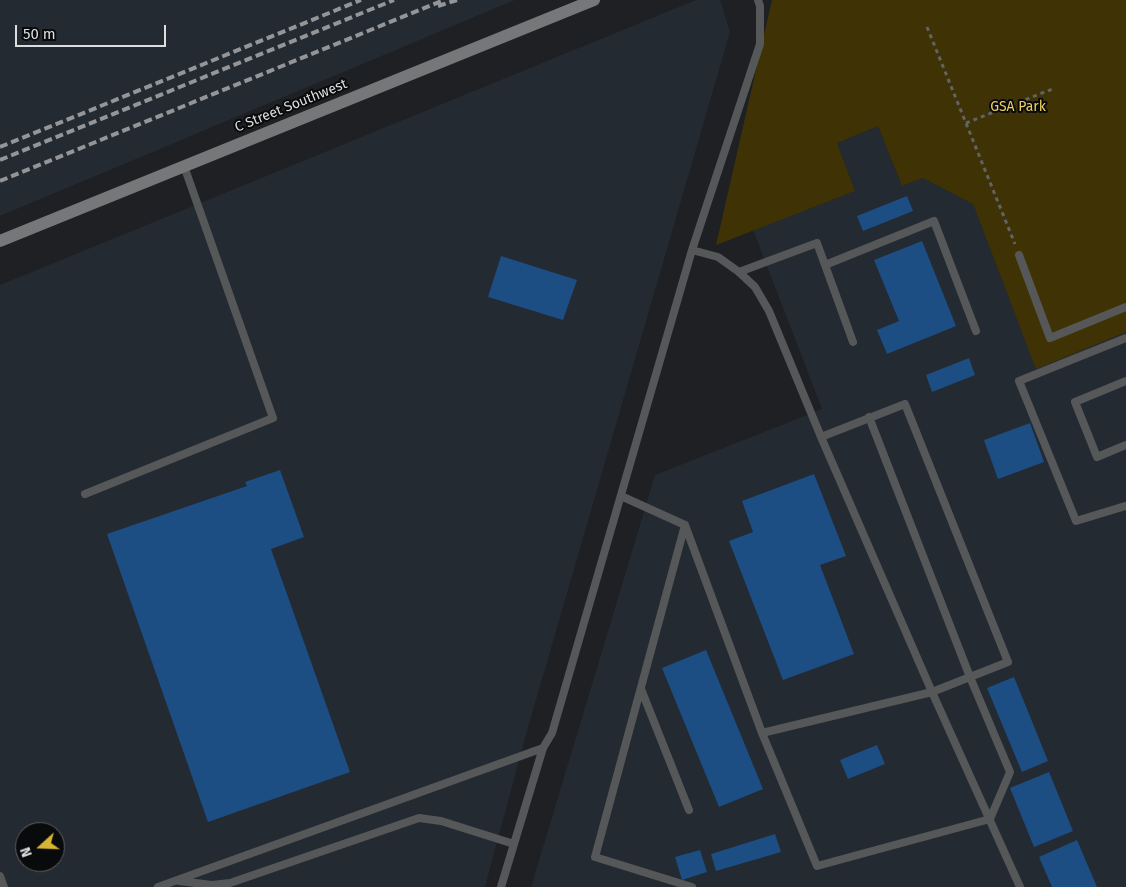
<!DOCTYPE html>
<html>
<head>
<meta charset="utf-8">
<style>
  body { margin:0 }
  #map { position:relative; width:1126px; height:887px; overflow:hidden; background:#1e2023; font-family:"Fira Sans",sans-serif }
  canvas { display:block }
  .north { position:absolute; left:15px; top:822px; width:50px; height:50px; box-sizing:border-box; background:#090a0b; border:1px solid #5d5e60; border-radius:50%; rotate:250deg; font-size:14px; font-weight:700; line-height:20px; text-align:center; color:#dcdddf }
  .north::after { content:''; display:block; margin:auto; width:18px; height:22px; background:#d6b534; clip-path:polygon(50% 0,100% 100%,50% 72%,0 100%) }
  .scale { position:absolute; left:15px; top:25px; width:151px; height:22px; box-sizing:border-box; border:2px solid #dcdddf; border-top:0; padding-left:6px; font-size:15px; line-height:18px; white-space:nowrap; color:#dcdddf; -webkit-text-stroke:4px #090a0b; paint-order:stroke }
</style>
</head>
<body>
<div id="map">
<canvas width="1126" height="887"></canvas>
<div class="north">N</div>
<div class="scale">50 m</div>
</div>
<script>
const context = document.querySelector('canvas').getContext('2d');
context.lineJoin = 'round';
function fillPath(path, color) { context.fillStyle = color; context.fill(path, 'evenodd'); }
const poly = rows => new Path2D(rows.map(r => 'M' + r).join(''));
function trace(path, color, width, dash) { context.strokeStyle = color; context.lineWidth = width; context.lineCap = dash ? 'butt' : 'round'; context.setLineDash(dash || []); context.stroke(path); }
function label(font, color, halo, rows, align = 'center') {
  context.font = font + ' "Fira Sans",sans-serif'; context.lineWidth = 4; context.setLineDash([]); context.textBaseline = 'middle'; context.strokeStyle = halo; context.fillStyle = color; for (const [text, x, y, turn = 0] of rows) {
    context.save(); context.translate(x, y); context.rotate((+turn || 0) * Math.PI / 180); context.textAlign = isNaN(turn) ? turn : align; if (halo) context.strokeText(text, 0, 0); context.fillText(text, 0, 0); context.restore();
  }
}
fillPath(poly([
  [0,0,515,0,0,216],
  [696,0,720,0,730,32,527,731,485,887,0,887,0,285],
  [25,832,55,832,55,862,25,862],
  [878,126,902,186,923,178,973,204,1036,368,1126,332,1126,887,531,887,655,475,822,409,753,230,855,191,837,143]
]), '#232a31');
fillPath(poly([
  [772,0,1126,0,1126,332,1036,369,973,204,923,178,902,186,878,126,837,143,855,191,716,245]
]), '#3f3306');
fillPath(poly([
  [907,196,913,211,863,231,857,216],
  [922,241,956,326,887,354,877,330,899,321,874,260],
  [501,256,577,280,563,320,488,297],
  [969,358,975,375,932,392,926,375],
  [1030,423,1044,462,998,479,984,440],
  [280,470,304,537,271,549,350,772,208,822,107,534,247,486,245,482],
  [814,474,846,556,820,565,854,654,783,680,729,541,753,532,742,501],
  [706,650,763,789,719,807,662,668],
  [1014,677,1048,761,1022,772,987,688],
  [877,745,885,764,848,779,840,760],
  [1049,772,1073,831,1034,847,1010,788],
  [775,834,781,852,716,871,711,854],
  [1077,840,1097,887,1052,887,1039,857],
  [700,850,707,872,682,880,675,857]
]), '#1c4e84');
trace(poly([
  [927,27,1015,244],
  [966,123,1055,88]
]), '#616365', 3, [4, 4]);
trace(poly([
  [692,250,718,257,739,272,755,287,769,311,821,437,932,692,1020,887],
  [1019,255,1050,338,1126,307],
  [825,265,934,221,976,331],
  [739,272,817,243,853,342],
  [1126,381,1075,402,1097,457,1126,445],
  [85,494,273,418,184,166],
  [621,496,685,525,595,857,692,887],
  [1125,506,1076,521,1019,381,1126,338],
  [685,525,762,733,817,866,990,819,1010,772,970,677,869,417],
  [641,689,689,810],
  [762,733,932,692,1008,662,905,404,821,437],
  [0,876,4,887],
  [179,881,212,885,230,883,419,818,441,821,514,844],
  [158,887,543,748,552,733,692,250,760,44,760,6,758,0],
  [501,887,543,748]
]), '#565759', 8);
trace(poly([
  [0,241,594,0]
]), '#757779', 12);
trace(poly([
  [438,6,457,0],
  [0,147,361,0],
  [0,160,394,0],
  [0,181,444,0]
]), '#949598', 4, [8, 4]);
label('14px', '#dcdddf', '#090a0b', [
  ["C Street Southwest",291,106,-22]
]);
label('14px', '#efcf60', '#090a0b', [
  ["GSA Park",1018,107]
]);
</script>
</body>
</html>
